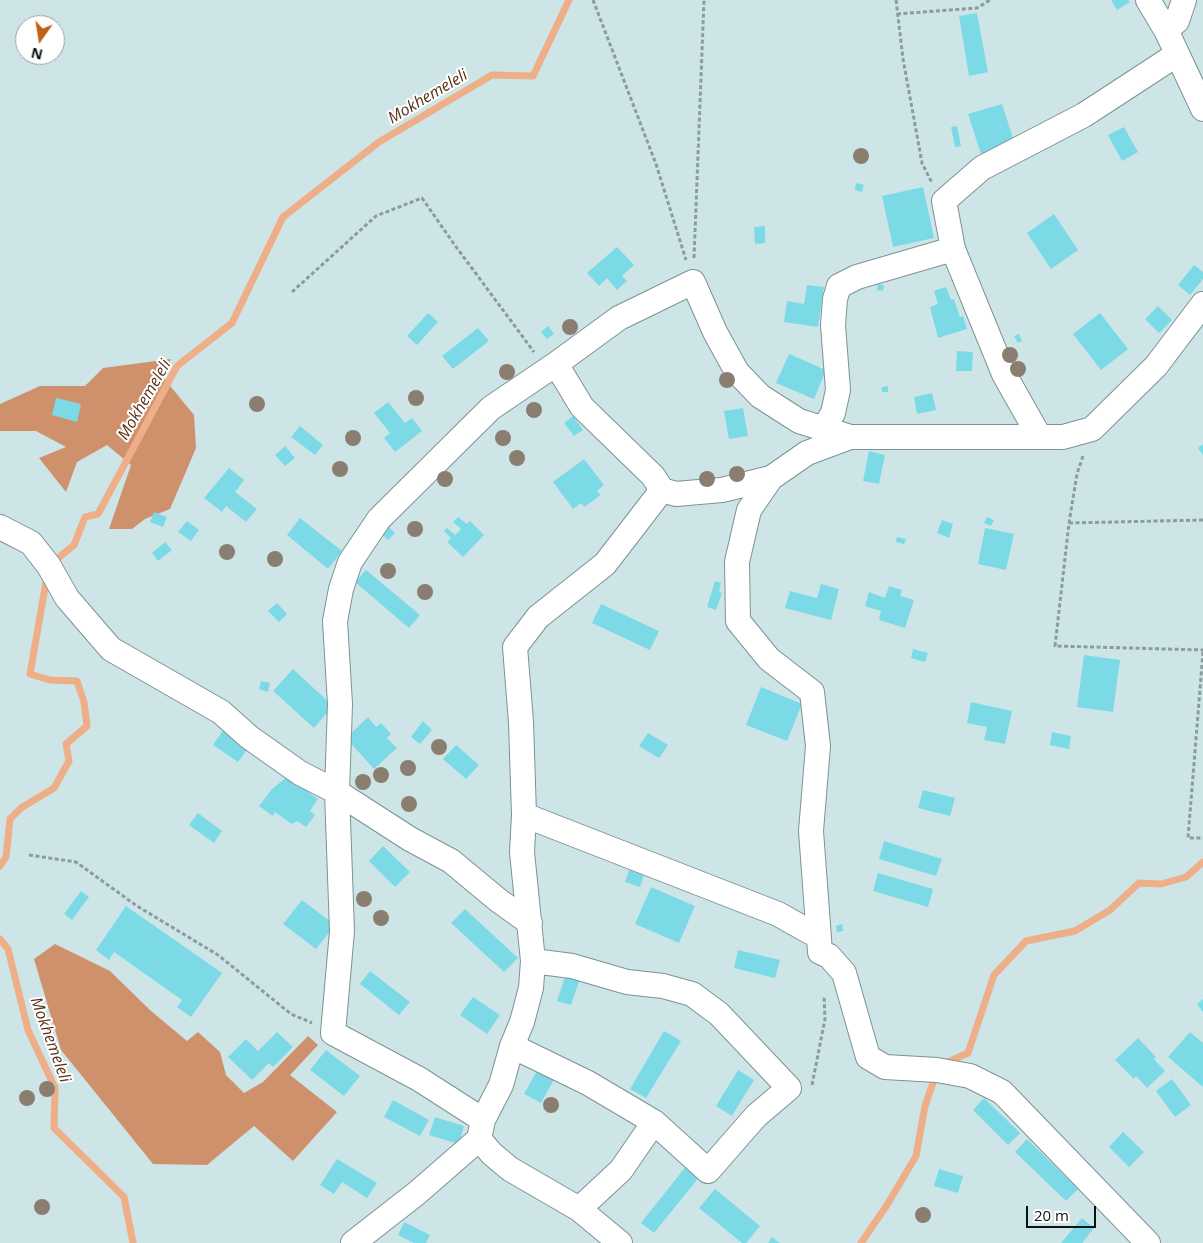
<!DOCTYPE html>
<html>
<head>
<meta charset="utf-8">
<style>
  body { margin:0 }
  #map { position:relative; width:1203px; height:1243px; overflow:hidden; background:#cee5e8; font-family:"Open Sans",sans-serif }
  canvas { display:block }
  .north { position:absolute; left:15px; top:15px; width:50px; height:50px; box-sizing:border-box; background:#fff; border:1px solid #9da1a1; border-radius:50%; rotate:193deg; font-size:14px; font-weight:700; line-height:20px; text-align:center; color:#0a1314 }
  .north::after { content:''; display:block; margin:auto; width:18px; height:22px; background:#bf6017; clip-path:polygon(50% 0,100% 100%,50% 72%,0 100%) }
  .scale { position:absolute; left:1026px; top:1206px; width:70px; height:22px; box-sizing:border-box; border:2px solid #0a1314; border-top:0; padding-left:6px; font-size:15px; line-height:18px; white-space:nowrap; color:#0a1314; -webkit-text-stroke:4px #fff; paint-order:stroke }
</style>
</head>
<body>
<div id="map">
<canvas width="1203" height="1243"></canvas>
<div class="north">N</div>
<div class="scale">20 m</div>
</div>
<script>
const context = document.querySelector('canvas').getContext('2d');
context.lineJoin = 'round';
function fillPath(path, color) { context.fillStyle = color; context.fill(path, 'evenodd'); }
const poly = rows => new Path2D(rows.map(r => 'M' + r).join(''));
function trace(path, color, width, dash) { context.strokeStyle = color; context.lineWidth = width; context.lineCap = dash ? 'butt' : 'round'; context.setLineDash(dash || []); context.stroke(path); }
function label(font, color, halo, rows, align = 'center') {
  context.font = font + ' "Open Sans",sans-serif'; context.lineWidth = 4; context.setLineDash([]); context.textBaseline = 'middle'; context.strokeStyle = halo; context.fillStyle = color; for (const [text, x, y, turn = 0] of rows) {
    context.save(); context.translate(x, y); context.rotate((+turn || 0) * Math.PI / 180); context.textAlign = isNaN(turn) ? turn : align; if (halo) context.strokeText(text, 0, 0); context.fillText(text, 0, 0); context.restore();
  }
}
fillPath(poly([
  [171,359,162,376,194,415,196,448,170,509,145,519,132,529,109,529,131,465,107,445,77,462,66,492,39,458,66,447,36,431,0,431,0,404,40,386,85,386,103,368],
  [55,944,110,971,151,1011,187,1041,198,1032,220,1052,226,1075,244,1093,263,1082,308,1036,318,1045,290,1075,337,1112,293,1161,254,1126,207,1165,153,1164,61,1050,34,959]
]), '#cf916c');
trace(poly([
  [51,564,74,545,85,517,98,514,177,366,232,323,283,217,379,142,492,75,533,76,569,0],
  [0,866,6,857,10,819,21,808,54,788,69,761,66,744,87,726,84,702,77,681,50,680,30,674,47,576],
  [0,939,8,949,28,1030,55,1088,54,1128,124,1197,133,1243],
  [943,1064,968,1053,994,975,1026,941,1075,931,1110,910,1139,883,1161,884,1186,877,1203,862],
  [861,1243,887,1205,916,1156,925,1106,936,1074]
]), '#eeae88', 7);
fillPath(poly([
  [1111,0,1128,0,1130,2,1117,10],
  [977,13,988,72,969,76,959,16],
  [1002,104,1015,144,981,154,968,114],
  [957,126,961,146,955,147,951,127],
  [1124,127,1138,152,1122,161,1108,135],
  [856,183,864,185,862,192,855,190],
  [923,187,934,238,893,247,882,196],
  [1054,214,1078,250,1051,269,1027,233],
  [765,226,765,243,755,244,754,227],
  [617,247,634,265,622,276,627,281,617,290,607,278,599,286,587,273],
  [1194,265,1203,272,1203,279,1190,295,1178,285],
  [878,284,884,285,883,291,877,290],
  [807,285,824,287,818,327,784,322,787,301,804,304],
  [946,287,951,300,954,299,960,317,963,316,967,329,938,338,930,307,938,304,934,291],
  [1158,306,1172,320,1159,333,1145,319],
  [428,313,438,322,417,345,407,336],
  [1100,313,1128,349,1101,370,1073,334],
  [548,326,554,334,547,339,541,332],
  [478,328,489,341,453,369,442,356],
  [1019,334,1022,341,1018,343,1014,336],
  [957,351,973,352,972,371,956,371],
  [789,354,826,370,814,399,776,383],
  [888,386,888,392,882,392,882,387],
  [932,393,936,410,917,414,914,397],
  [56,398,81,404,77,422,52,415],
  [388,402,405,423,412,418,422,431,395,452,384,438,390,433,374,413],
  [743,408,748,436,729,439,724,411],
  [573,416,583,430,574,436,564,423],
  [300,426,323,445,315,455,291,437],
  [1203,444,1203,455,1198,448],
  [285,446,295,458,285,466,275,455],
  [869,451,885,455,879,484,863,481],
  [584,459,604,485,597,491,601,495,584,507,581,503,573,509,553,482],
  [229,468,244,480,235,492,257,509,246,522,226,506,222,512,204,498],
  [154,512,167,517,163,527,150,522],
  [458,517,467,524,470,521,484,535,463,557,447,542,451,538,444,531,447,528,455,535,461,529,453,522],
  [987,517,994,520,991,526,984,523],
  [300,518,342,551,328,569,287,535],
  [942,520,953,524,949,538,937,533],
  [187,521,199,530,191,541,178,532],
  [388,526,395,533,388,540,381,533],
  [985,528,1014,534,1006,570,978,564],
  [897,537,906,539,904,544,896,542],
  [165,542,172,550,158,561,152,553],
  [366,570,420,615,409,628,355,582],
  [715,581,721,583,719,592,722,593,716,610,707,607],
  [821,584,839,589,831,620,785,608,790,591,817,598],
  [889,586,902,590,900,596,914,600,905,628,879,620,881,611,865,606,869,592,885,598],
  [277,603,287,614,279,622,268,611],
  [601,604,659,631,650,650,592,623],
  [913,649,928,653,925,662,911,658],
  [1084,655,1120,660,1113,712,1077,707],
  [293,669,333,706,314,728,273,691],
  [261,681,270,683,268,692,259,689],
  [761,687,802,704,787,741,746,725],
  [971,702,1012,711,1005,744,984,740,987,727,967,723],
  [368,717,376,727,381,723,391,734,387,738,397,748,374,769,346,738],
  [423,721,432,730,420,744,411,737],
  [224,729,250,746,238,762,213,745],
  [1052,732,1071,736,1069,749,1050,745],
  [648,733,668,745,659,758,639,746],
  [456,745,479,765,466,779,443,759],
  [287,777,318,799,310,811,315,815,306,827,297,821,292,824,275,812,273,816,259,806,272,789],
  [923,790,955,798,950,816,918,808],
  [198,813,222,831,214,843,189,825],
  [884,841,942,859,936,876,879,859],
  [383,846,410,872,395,887,369,861],
  [629,870,644,875,640,887,625,882],
  [878,873,933,889,928,907,873,891],
  [651,887,695,906,679,943,635,924],
  [81,891,89,897,72,920,64,914],
  [302,900,335,925,316,949,283,924],
  [126,906,222,973,191,1017,177,1007,182,1000,114,952,109,960,96,950],
  [465,909,518,958,504,972,451,923],
  [842,924,843,931,837,932,836,926],
  [738,950,780,960,775,978,734,968],
  [370,971,410,1002,399,1015,360,984],
  [566,974,580,979,571,1005,557,1001],
  [473,997,500,1015,487,1034,460,1015],
  [1203,999,1203,1012,1197,1004],
  [664,1031,681,1041,646,1098,630,1089],
  [277,1032,293,1047,273,1067,269,1063,252,1080,228,1057,246,1039,258,1051],
  [1190,1032,1203,1043,1203,1087,1168,1057],
  [1138,1038,1156,1057,1154,1059,1165,1071,1147,1088,1136,1076,1134,1079,1115,1060],
  [326,1050,360,1076,344,1096,310,1070],
  [539,1067,556,1076,541,1103,524,1094],
  [738,1070,754,1080,732,1116,716,1106],
  [1172,1079,1191,1105,1175,1117,1156,1091],
  [984,1098,1020,1133,1008,1145,973,1110],
  [393,1100,429,1120,420,1136,384,1117],
  [435,1117,464,1126,459,1144,429,1135],
  [1123,1132,1144,1152,1129,1167,1109,1147],
  [1027,1139,1078,1189,1066,1201,1015,1152],
  [337,1159,377,1183,367,1198,342,1182,334,1194,320,1185],
  [687,1165,700,1176,654,1233,641,1223],
  [939,1169,963,1176,958,1193,934,1186],
  [715,1189,760,1226,746,1243,742,1243,699,1208],
  [1082,1218,1094,1228,1082,1243,1061,1243],
  [404,1222,430,1235,426,1243,414,1243,398,1235],
  [772,1237,780,1243,768,1243]
]), '#7cdae7');
const minor = poly([
  [1148,0,1166,30,1203,109],
  [1166,30,1177,21,1184,0],
  [556,364,582,407,653,476,662,490,676,494,722,490,771,478],
  [823,429,833,413,838,390,833,325,835,299,839,286,857,277,953,249],
  [1039,436,1004,374,953,249,944,201,982,168,1084,115,1176,55],
  [0,527,31,543,49,566,67,598,111,649,221,712,249,737,300,773,337,792,410,839,451,861,498,900,530,923],
  [524,815,778,914,810,932,818,930],
  [512,1046,588,1083,654,1122,708,1171,756,1116,789,1088,719,1014,692,994,663,986,627,982,572,966,533,961],
  [483,1120,419,1079,333,1033,342,931,337,792,340,704,335,621,341,589,350,562,379,519,491,408,556,364,619,318,693,282,715,332,737,372,760,396,799,421,850,437],
  [479,1139,492,1154,510,1169,579,1209,620,1243],
  [579,1209,621,1170,654,1122],
  [353,1243,417,1193,479,1139,483,1120,501,1085,512,1046,522,1022,531,988,533,961,522,852,524,815,521,722,515,647,538,617,605,564,662,490],
  [1148,1243,1002,1092,970,1076,937,1070,885,1067,868,1057,844,973,829,956,820,952,811,831,818,746,812,692,769,659,738,621,737,562,749,510,771,478,807,453,850,437,1063,437,1092,429,1156,366,1203,304]
]);
trace(minor, '#7d9295', 26);
trace(poly([
  [593,0,656,164,686,260],
  [896,0,903,59,922,163,932,183],
  [897,14,977,8,990,0],
  [694,258,704,0],
  [292,292,376,216,422,198,454,244,534,352],
  [1083,456,1077,474,1069,523,1055,646,1203,650],
  [1069,523,1203,520],
  [1203,652,1188,838,1203,838],
  [29,855,76,862,137,906,218,955,291,1014,312,1023],
  [812,1085,825,1019,824,996]
]), '#8a9c9e', 3, [4, 2.5]);
trace(minor, '#fff', 24);
context.fillStyle = '#8a7e70';
for (const [x, y] of [
  [861,156],
  [570,327],
  [1010,355],
  [1018,369],
  [507,372],
  [727,380],
  [416,398],
  [257,404],
  [534,410],
  [353,438],
  [503,438],
  [517,458],
  [340,469],
  [737,474],
  [445,479],
  [707,479],
  [415,529],
  [227,552],
  [275,559],
  [388,571],
  [425,592],
  [439,747],
  [408,768],
  [381,775],
  [363,782],
  [409,804],
  [364,899],
  [381,918],
  [47,1089],
  [27,1098],
  [551,1105],
  [42,1207],
  [923,1215]
]) { context.beginPath(); context.arc(x, y, 8, 0, 2 * Math.PI); context.fill(); }
label('italic 16px', '#5b3116', '#fff', [
  ["Mokhemeleli",428,97,-31],
  ["Mokhemeleli",145,400,-60],
  ["Mokhemeleli",50,1040,70]
]);
</script>
</body>
</html>
